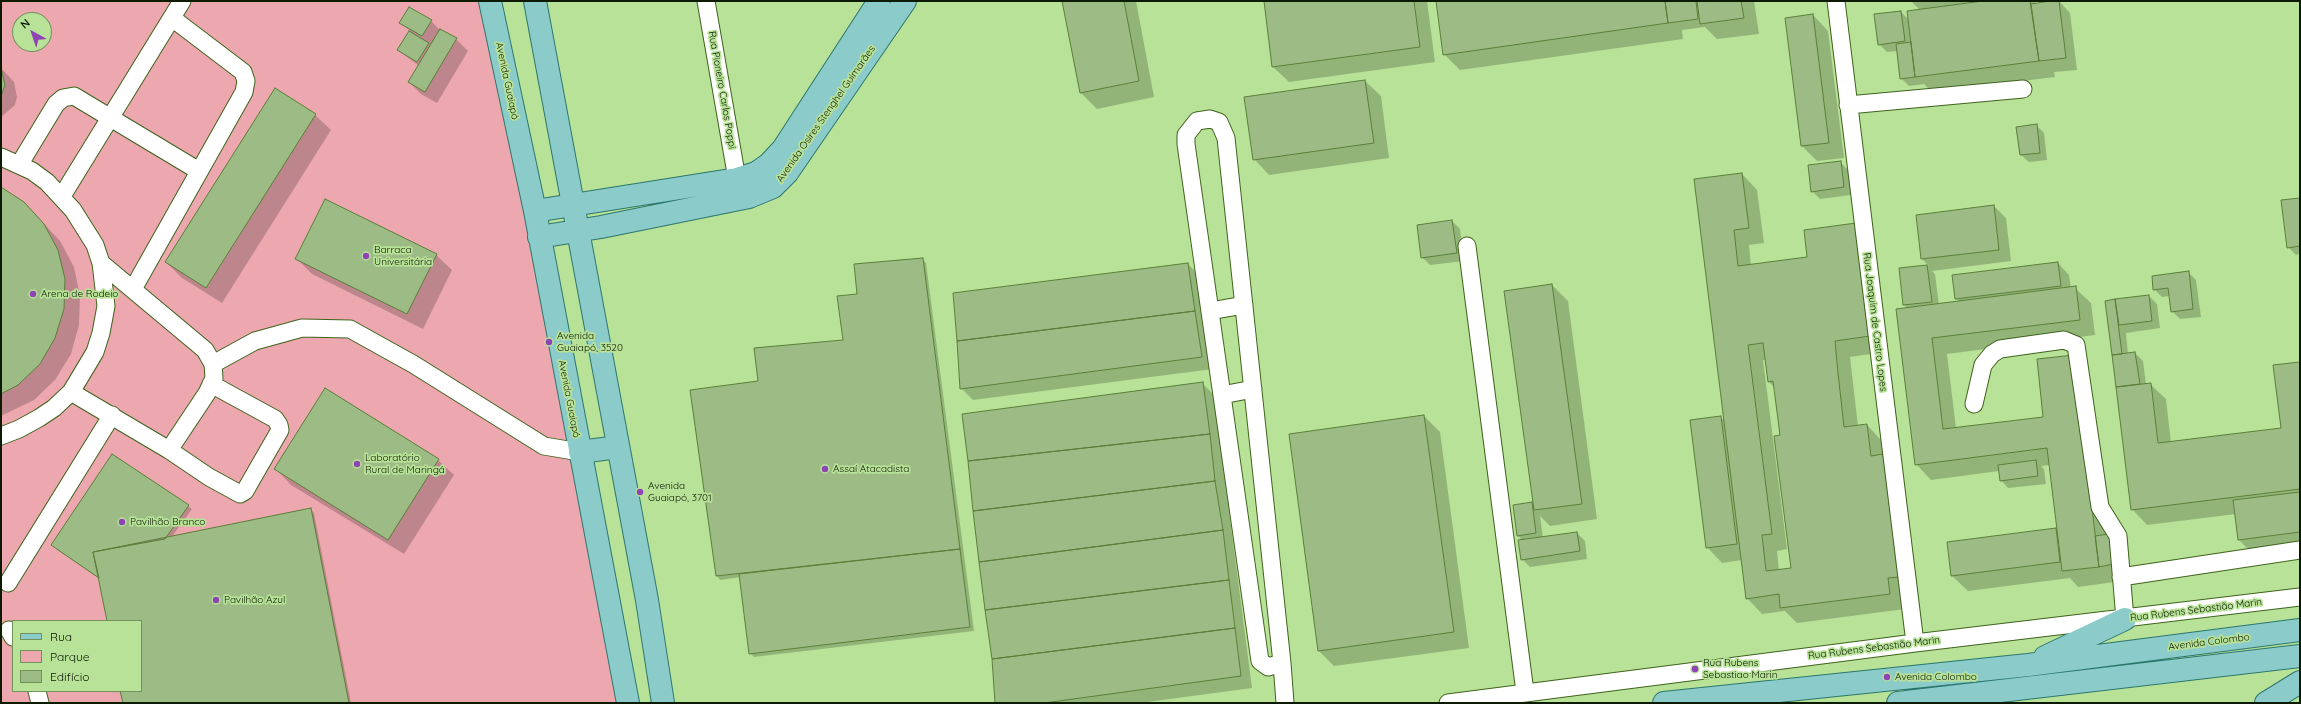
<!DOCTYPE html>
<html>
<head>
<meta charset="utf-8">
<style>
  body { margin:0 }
  #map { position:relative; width:2301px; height:704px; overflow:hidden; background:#b8e298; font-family:Quicksand,sans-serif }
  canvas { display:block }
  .frame { position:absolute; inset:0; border:2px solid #0b1a00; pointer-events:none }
  .legend { position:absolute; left:12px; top:620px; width:130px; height:72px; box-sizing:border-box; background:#b8e298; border:1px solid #73925b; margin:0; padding:5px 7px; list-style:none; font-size:12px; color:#0b1a00 }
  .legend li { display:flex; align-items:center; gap:8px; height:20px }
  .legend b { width:20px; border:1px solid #73925b }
  .north { position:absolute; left:12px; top:12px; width:40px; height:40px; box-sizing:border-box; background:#b8e298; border:1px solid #73925b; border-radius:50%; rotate:320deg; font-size:11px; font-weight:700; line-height:16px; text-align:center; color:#0b1a00 }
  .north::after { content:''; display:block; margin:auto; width:14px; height:18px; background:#8f44b6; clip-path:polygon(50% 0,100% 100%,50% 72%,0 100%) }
</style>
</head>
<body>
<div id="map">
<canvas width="2301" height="704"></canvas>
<div class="frame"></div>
<ul class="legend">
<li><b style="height:5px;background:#8bcbca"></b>Rua</li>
<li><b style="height:11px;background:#eda8af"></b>Parque</li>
<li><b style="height:11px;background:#9dbc85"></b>Edifício</li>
</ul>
<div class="north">N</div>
</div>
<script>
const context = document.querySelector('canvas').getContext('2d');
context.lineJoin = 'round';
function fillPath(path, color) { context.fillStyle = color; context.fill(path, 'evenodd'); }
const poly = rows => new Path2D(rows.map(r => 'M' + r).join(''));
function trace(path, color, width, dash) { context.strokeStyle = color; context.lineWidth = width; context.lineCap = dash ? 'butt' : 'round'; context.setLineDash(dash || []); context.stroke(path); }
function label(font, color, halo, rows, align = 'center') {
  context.font = font + ' Quicksand,sans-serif'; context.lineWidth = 3.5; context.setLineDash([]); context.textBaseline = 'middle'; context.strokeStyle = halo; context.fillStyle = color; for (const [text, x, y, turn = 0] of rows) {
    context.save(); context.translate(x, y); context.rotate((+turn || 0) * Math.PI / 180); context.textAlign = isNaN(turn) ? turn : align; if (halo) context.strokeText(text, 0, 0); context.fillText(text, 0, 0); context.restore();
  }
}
fillPath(poly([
  [1,1,490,1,628,703,1,703],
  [20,20,44,20,44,44,20,44],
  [13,621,141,621,141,691,13,691]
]), '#eda8af');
fillPath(poly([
  [1063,1,1136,1,1154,97,1097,109,1081,93],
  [1265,1,1427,1,1435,62,1289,82,1273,67],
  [1437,1,1754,1,1759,34,1717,39,1705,27,1682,30,1683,39,1460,70,1444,54],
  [1911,1,2034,1,2037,4,2059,1,2070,13,2077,70,2054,72,2055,77,1932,92,1924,84,1909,86,1901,78,1898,51,1887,52,1879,44,1901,12,1909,20,1920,10],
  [1813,15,1828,31,1844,158,1817,161,1802,146],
  [431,21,439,29,456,39,468,51,437,103,421,94,409,82,419,66,398,50,410,31,401,23],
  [1,68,14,82,17,97,15,105,1,117],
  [1365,81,1381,96,1389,158,1269,175,1254,159,1245,98],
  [315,115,331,130,222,303,182,278,166,262],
  [2036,125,2044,133,2047,160,2029,162,2021,155],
  [1840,162,1848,170,1851,195,1820,199,1812,191],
  [1742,174,1757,190,1764,243,1749,245,1751,266,1809,258,1885,352,1850,357,1858,426,1867,425,1882,441,1905,609,1797,623,1785,611,1762,614,1747,598,1742,560,1722,563,1707,547,1721,418,1725,421,1695,180],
  [1763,360,1766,360,1769,382,1775,388,1792,569,1779,571,1777,551,1787,549],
  [1,189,24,202,60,241,74,267,80,296,79,325,71,354,55,380,34,400,1,416],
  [2300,199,2300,254,2296,255,2288,247],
  [1994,206,2006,218,2011,261,1932,271,1935,274,1939,305,1959,302,1956,299,2058,263,2069,275,2071,288,2075,288,2091,303,2095,335,1947,354,1956,428,2044,417,2073,356,2089,372,2114,582,2078,587,2070,578,1968,591,1952,576,1948,543,2058,529,2050,465,2041,466,2044,469,2046,484,2008,488,2001,480,1999,471,1931,480,1916,464,1908,309,1904,305,1900,269,1929,266,1922,259],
  [1452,221,1460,229,1464,261,1430,265,1422,257],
  [436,255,452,270,423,329,312,274,296,258],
  [922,259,926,263,974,631,754,657,750,653,741,577,720,580,717,576,759,382,844,341,858,295],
  [1188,264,1200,276,1213,369,973,400,961,388],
  [2188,272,2196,280,2201,317,2180,319,2172,311,2170,296,2162,297,2154,289],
  [1552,285,1568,301,1597,519,1550,526,1540,516,1543,538,1577,533,1585,541,1587,559,1530,567,1522,559,1523,541,1518,536,1532,503,1534,506],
  [2149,296,2157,304,2160,328,2126,333,2128,354,2135,353,2143,361,2146,384,2150,384,2166,399,2171,443,2282,429,2300,363,2300,545,2250,551,2238,539,2236,514,2147,525,2132,509,2106,301],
  [1202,383,1214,395,1252,688,1140,703,996,703],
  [1424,416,1440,432,1469,648,1334,666,1319,651],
  [438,460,454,475,404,554,291,485,276,469],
  [188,506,192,509,171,538,311,509,314,513,351,703,124,703,121,691,141,691,141,621,108,621,100,579,56,549]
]), '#0003');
const building = poly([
  [1062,1,1124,1,1139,81,1080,93,1062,1],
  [1264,1,1414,1,1420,47,1272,67,1264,1],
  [1436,1,1665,1,1668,23,1443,55,1436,1],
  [1665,1,1696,1,1698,19,1668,23,1665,1],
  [1697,1,1741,1,1744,18,1700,24,1697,1],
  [1983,1,2030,1,2039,61,1915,77,1907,11,1983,1],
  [2050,1,2059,1,2066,58,2039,61,2031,4,2050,1],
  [409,7,432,20,422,36,399,23,409,7],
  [1901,11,1905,41,1878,45,1874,14,1901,11],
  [1813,14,1829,143,1801,146,1785,18,1813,14],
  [440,29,457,38,425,92,408,82,440,29],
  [409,31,429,43,417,62,397,50,409,31],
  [1911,42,1915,77,1900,79,1896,44,1911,42],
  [1,68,5,85,1,96,1,68],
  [1365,80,1374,143,1253,160,1244,97,1365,80],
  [275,88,316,114,206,288,165,262,275,88],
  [2037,124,2040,153,2020,155,2016,127,2037,124],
  [1841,161,1844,187,1811,192,1808,165,1841,161],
  [1742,173,1749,228,1734,230,1738,266,1807,257,1804,230,1856,223,1870,336,1835,341,1838,373,1844,427,1867,424,1871,456,1883,454,1899,577,1888,578,1890,594,1780,608,1779,594,1746,599,1694,179,1742,173],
  [1763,343,1768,382,1773,381,1780,435,1774,436,1791,568,1766,571,1762,535,1772,534,1748,345,1763,343],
  [1,187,24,202,44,224,58,250,65,279,64,309,55,338,40,364,18,385,1,394,1,187],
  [2300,198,2300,246,2287,248,2281,200,2300,198],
  [325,199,437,254,407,314,295,259,325,199],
  [1994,205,1999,250,1921,259,1916,215,1994,205],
  [1452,220,1457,253,1421,258,1417,225,1452,220],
  [923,258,960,549,716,576,690,390,758,381,754,348,843,340,837,296,857,294,854,264,923,258],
  [2058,262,2061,286,1955,299,1952,275,2058,262],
  [1188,263,1195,311,957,341,953,293,1188,263],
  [1927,265,1932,302,1903,305,1899,268,1927,265],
  [2189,271,2193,309,2171,312,2168,288,2153,290,2152,276,2189,271],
  [1552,284,1582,504,1534,510,1504,291,1552,284],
  [2076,286,2080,320,1932,338,1943,429,2043,417,2037,359,2074,355,2099,567,2062,571,2047,448,1915,465,1896,309,2076,286],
  [2149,295,2152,321,2119,325,2115,299,2149,295],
  [2115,299,2122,354,2112,355,2105,301,2115,299],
  [1195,311,1202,357,960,389,957,341,1195,311],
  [2135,352,2140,384,2116,387,2112,355,2135,352],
  [2300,362,2300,489,2131,510,2116,387,2151,383,2158,443,2281,428,2273,365,2300,362],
  [1203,382,1210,434,968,461,962,414,1203,382],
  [325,388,439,459,388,540,274,469,325,388],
  [1424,415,1454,632,1318,651,1289,434,1424,415],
  [1721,416,1737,544,1706,548,1690,420,1721,416],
  [1210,434,1215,481,973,511,968,461,1210,434],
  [112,454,189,505,165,539,93,552,99,578,51,545,112,454],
  [2036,460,2038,476,2000,481,1998,465,2036,460],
  [1215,481,1223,530,979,562,973,511,1215,481],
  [2300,492,2300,532,2238,540,2233,500,2300,492],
  [1532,502,1536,533,1517,536,1513,505,1532,502],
  [311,508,349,703,123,703,120,691,141,691,141,621,107,621,93,552,311,508],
  [2056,528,2060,562,1951,576,1947,542,2056,528],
  [1223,530,1229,580,985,610,979,562,1223,530],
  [1577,532,1580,551,1521,560,1518,540,1577,532],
  [2115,533,2118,563,2099,567,2095,536,2115,533],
  [960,549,970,627,749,654,739,574,960,549],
  [1229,580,1235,628,992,659,985,610,1229,580],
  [1235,628,1241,676,1044,703,995,703,992,659,1235,628]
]);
fillPath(building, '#9dbc85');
trace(building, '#5a7f39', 1);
const minor = poly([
  [706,1,737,179],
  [1836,1,1915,643],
  [1848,105,2023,89],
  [1,157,32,171,47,182,73,210,95,245,101,263,106,306,101,333,95,352,71,392,54,408,39,418,19,429,1,436],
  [19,165,56,104,63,98,74,96,199,171],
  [62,196,182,1],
  [1467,246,1525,692],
  [101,263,205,350,213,364,214,378,207,393,169,450],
  [133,289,244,92,246,81,243,72,172,18],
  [1210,311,1244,305],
  [213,364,255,341,302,328,350,329,413,364,544,446,580,452],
  [71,392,169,450,209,477,240,494,245,491,280,430,279,425,275,419,211,384],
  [1222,395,1253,389],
  [1974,404,1983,365,1992,354,2000,349,2064,340,2076,345,2100,507,2118,536,2125,619],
  [2121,577,2300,550],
  [8,583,112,415],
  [9,630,13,637],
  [1282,663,1268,667,1260,661,1186,144,1186,135,1197,121,1210,119,1219,122,1226,138,1282,663,1285,703],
  [37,691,40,703],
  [1448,703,1915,643,2300,597]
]);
const major = poly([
  [490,1,535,211,628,703],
  [535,1,647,600,663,703],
  [535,211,737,179,756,173,769,164,783,149,879,1],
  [539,237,601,227,749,197,773,187,787,173,905,1],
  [580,452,618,447],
  [2045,657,2125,619],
  [1664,703,2028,665,2300,630],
  [1898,703,2300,656],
  [2266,703,2300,682]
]);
trace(minor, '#3f631c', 19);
trace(major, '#2c776c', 24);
trace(minor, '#fff', 17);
trace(major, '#8bcbca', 22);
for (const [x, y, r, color] of [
  [366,256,4,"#8f44b6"],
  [33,294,4,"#8f44b6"],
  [549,342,4,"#8f44b6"],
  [357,464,4,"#8f44b6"],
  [825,469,4,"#8f44b6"],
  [640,492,4,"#8f44b6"],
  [122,522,4,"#8f44b6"],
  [216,600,4,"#8f44b6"],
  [1695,669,4,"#8f44b6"],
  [1887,677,4,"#8f44b6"]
]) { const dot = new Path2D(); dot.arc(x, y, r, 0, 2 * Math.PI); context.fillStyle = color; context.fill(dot); trace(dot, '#b8e298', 1.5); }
label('10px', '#0b1a00', '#b8e298', [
  ["Avenida Guaiapó",507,81,78],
  ["Rua Pioneiro Carlos Poppi",722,90,80],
  ["Avenida Osíres Stenghel Guimarães",826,114,-55],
  ["Rua Joaquim de Castro Lopes",1875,322,83],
  ["Avenida Guaiapó",569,399,79],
  ["Rua Rubens Sebastião Marin",2196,610,-7],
  ["Avenida Colombo",2209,642,-7],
  ["Rua Rubens Sebastião Marin",1874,648,-7]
]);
label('10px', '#0b1a00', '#b8e298', [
  ["Barraca",374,250],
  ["Universitária",374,262],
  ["Arena de Rodeio",41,294],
  ["Avenida",557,336],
  ["Guaiapó, 3520",557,348],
  ["Laboratório",365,458],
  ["Rural de Maringá",365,470],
  ["Assaí Atacadista",833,469],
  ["Avenida",648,486],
  ["Guaiapó, 3701",648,498],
  ["Pavilhão Branco",130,522],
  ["Pavilhão Azul",224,600],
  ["Rua Rubens",1703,663],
  ["Sebastiao Marin",1703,675],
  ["Avenida Colombo",1895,677]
], 'left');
</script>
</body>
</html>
